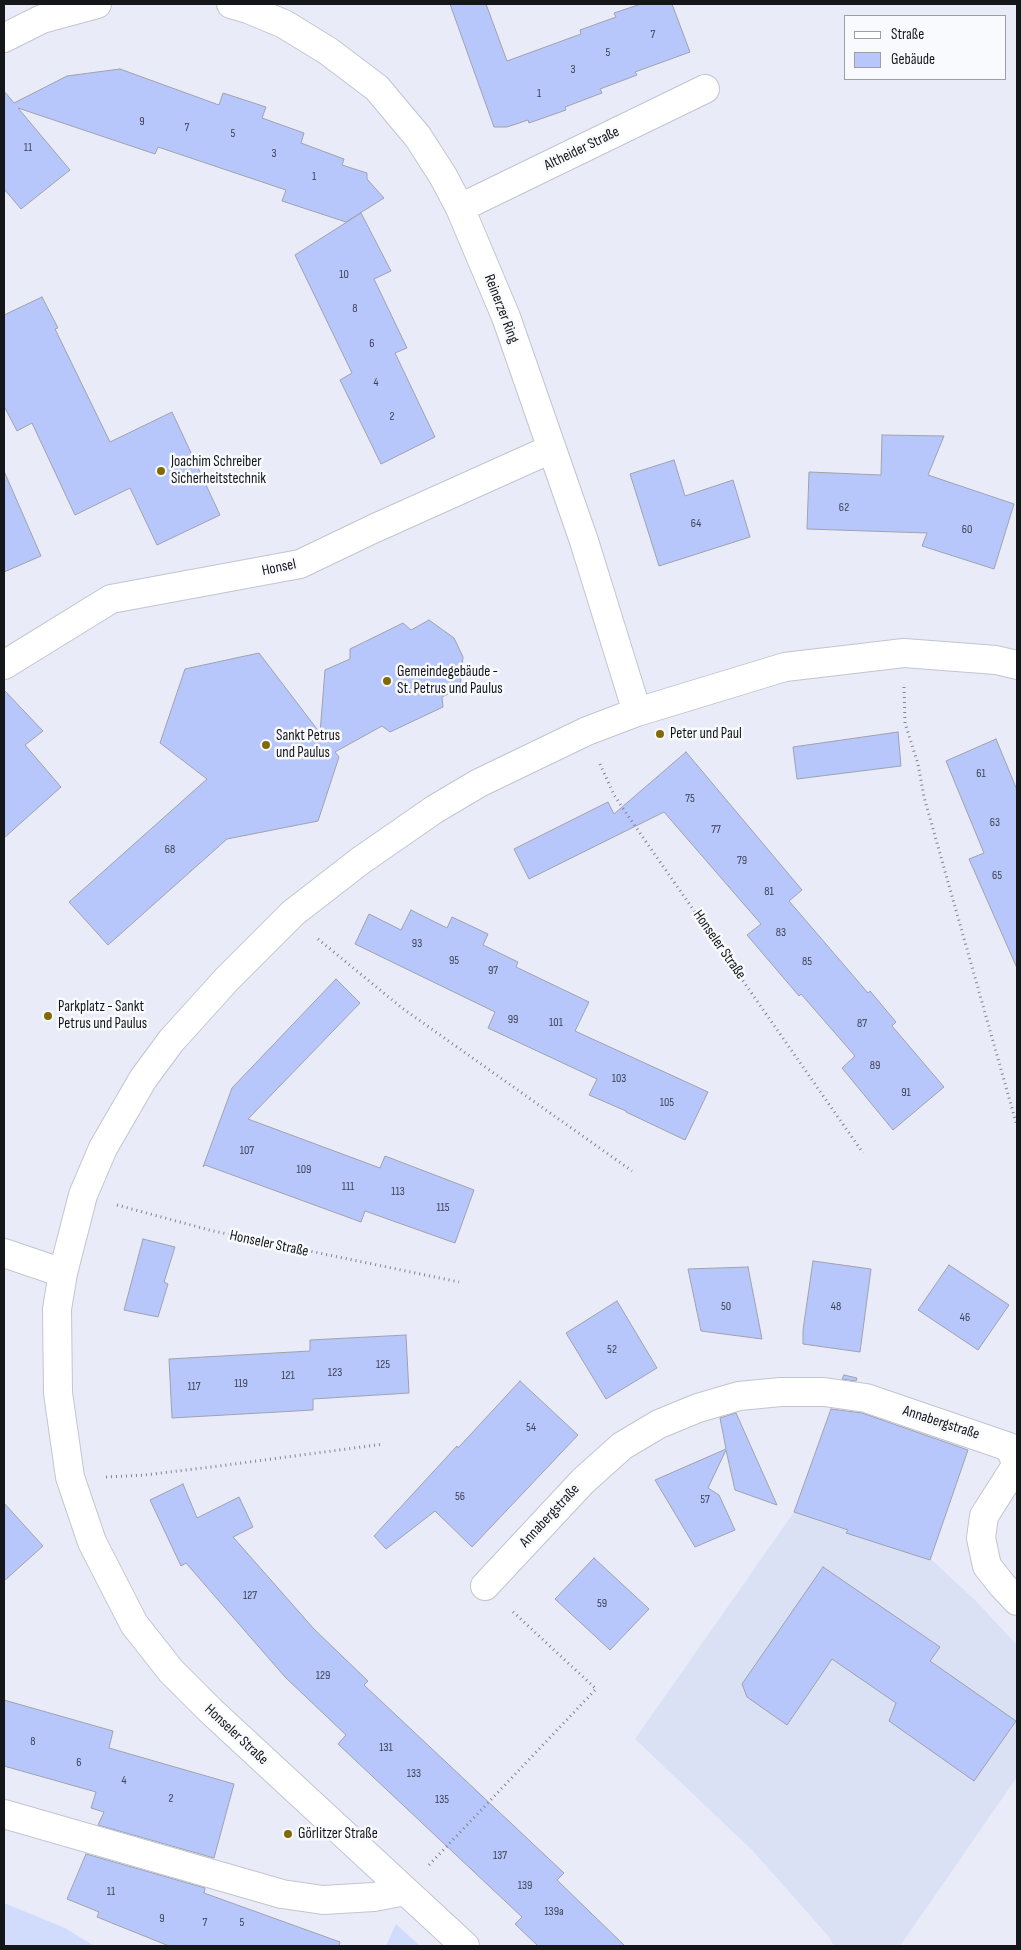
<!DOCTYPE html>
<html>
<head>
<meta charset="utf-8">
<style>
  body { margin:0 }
  #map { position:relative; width:1021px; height:1950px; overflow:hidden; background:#e9ecf8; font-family:"Sofia Sans Condensed",sans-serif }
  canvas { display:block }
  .frame { position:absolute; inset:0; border:5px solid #15161a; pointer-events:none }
  .legend { position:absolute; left:844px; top:15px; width:162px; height:65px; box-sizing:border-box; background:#f8fafe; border:1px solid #9d9fa3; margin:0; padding:6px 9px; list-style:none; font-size:15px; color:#15161a }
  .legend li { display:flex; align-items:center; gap:10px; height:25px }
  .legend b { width:25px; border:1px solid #9d9fa3 }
</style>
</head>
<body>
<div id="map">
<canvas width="1021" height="1950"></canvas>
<div class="frame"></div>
<ul class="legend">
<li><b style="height:6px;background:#fff"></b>Straße</li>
<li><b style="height:14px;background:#b7c7fc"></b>Gebäude</li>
</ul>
</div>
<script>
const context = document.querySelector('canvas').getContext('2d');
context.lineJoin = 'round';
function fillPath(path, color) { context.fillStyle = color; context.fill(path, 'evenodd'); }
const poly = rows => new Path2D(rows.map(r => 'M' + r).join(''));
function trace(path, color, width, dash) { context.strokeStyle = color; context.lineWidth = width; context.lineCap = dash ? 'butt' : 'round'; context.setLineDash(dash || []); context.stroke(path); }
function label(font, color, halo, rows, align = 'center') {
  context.font = font + ' "Sofia Sans Condensed",sans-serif'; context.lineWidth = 5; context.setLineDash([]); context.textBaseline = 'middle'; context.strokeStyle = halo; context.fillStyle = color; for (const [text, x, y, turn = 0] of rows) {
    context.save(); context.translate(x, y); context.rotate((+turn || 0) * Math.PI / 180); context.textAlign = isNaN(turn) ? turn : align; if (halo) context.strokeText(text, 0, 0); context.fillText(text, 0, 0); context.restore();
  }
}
fillPath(poly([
  [794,1512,932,1560,976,1601,1017,1645,1017,1777,900,1946,834,1946,829,1937,753,1851,635,1739]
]), '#dbe1f4');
fillPath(poly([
  [4,1903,65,1928,94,1946,4,1945],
  [396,1924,419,1945,420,1946,386,1946]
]), '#d1dbfb');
const building = poly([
  [450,4,486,4,507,61,581,34,580,30,616,17,614,13,641,4,672,4,690,52,635,72,637,75,600,89,602,93,565,107,566,110,529,123,528,120,507,127,494,127,450,4],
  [120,69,219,105,223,93,266,107,262,118,304,133,301,143,344,159,342,165,367,173,367,179,384,198,346,222,282,201,286,190,158,147,155,154,18,108,70,170,21,209,4,189,4,91,14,103,67,76,120,69],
  [361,213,391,271,374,279,407,348,395,353,435,437,381,464,340,380,352,373,295,255,361,213],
  [42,297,58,328,55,329,110,442,172,412,220,515,157,545,130,488,75,515,32,423,17,431,4,406,4,315,42,297],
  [882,435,944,436,928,475,1014,504,994,569,922,546,927,533,807,529,809,472,881,475,882,435],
  [674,460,685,496,733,480,750,537,659,566,630,474,674,460],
  [4,471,41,556,4,572,4,471],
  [429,620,454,638,463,657,460,688,442,697,443,707,390,732,382,726,335,752,339,757,318,821,227,839,108,945,69,902,207,779,160,743,185,669,259,653,320,733,325,670,350,659,350,649,403,623,411,630,429,620],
  [4,690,43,731,25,745,61,787,4,838,4,690],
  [898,732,901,766,797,779,793,747,898,732],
  [996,739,1017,790,1017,968,969,859,984,853,946,761,996,739],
  [686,752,802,890,789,901,868,993,870,991,896,1022,892,1026,944,1087,893,1130,842,1068,855,1056,801,994,799,996,747,935,761,924,664,812,529,879,514,849,608,802,614,814,686,752],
  [411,910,447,928,452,917,488,934,483,945,518,962,516,967,589,1002,575,1031,708,1092,685,1140,626,1112,626,1111,589,1095,597,1079,488,1028,495,1012,355,944,369,914,401,930,411,910],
  [336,979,360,1003,248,1119,380,1168,385,1156,474,1190,455,1243,365,1211,361,1222,205,1165,203,1167,232,1088,336,979],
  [143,1239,175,1247,164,1282,168,1284,158,1317,124,1310,143,1239],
  [813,1261,871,1269,860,1352,803,1344,803,1330,813,1261],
  [949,1265,1009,1305,978,1350,918,1310,949,1265],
  [748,1267,762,1339,701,1331,688,1269,748,1267],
  [617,1301,657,1368,606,1399,566,1333,617,1301],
  [406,1335,409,1393,313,1399,313,1410,172,1418,169,1359,310,1351,310,1340,406,1335],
  [844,1375,857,1378,856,1381,842,1379,844,1375],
  [520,1381,578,1435,472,1547,435,1511,386,1549,374,1536,457,1446,458,1448,520,1381],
  [831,1409,862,1413,968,1450,930,1560,846,1533,848,1530,794,1512,831,1409],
  [736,1413,777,1505,735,1490,726,1450,708,1488,719,1495,735,1530,695,1547,655,1480,726,1449,720,1418,736,1413],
  [183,1484,197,1518,239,1497,253,1527,233,1537,314,1629,368,1681,364,1685,564,1873,557,1880,625,1946,538,1946,515,1924,522,1917,338,1744,346,1735,285,1677,186,1563,181,1566,150,1500,183,1484],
  [4,1503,43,1546,4,1581,4,1503],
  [594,1558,649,1609,610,1650,555,1599,594,1558],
  [823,1567,940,1647,930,1661,1016,1721,974,1781,889,1721,896,1703,832,1659,787,1725,747,1697,742,1684,823,1567],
  [4,1700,113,1731,109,1748,234,1784,214,1858,98,1825,104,1812,91,1808,96,1792,4,1766,4,1700],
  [86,1854,205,1888,204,1893,340,1942,339,1946,169,1946,97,1917,99,1912,67,1899,86,1854]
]);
fillPath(building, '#b7c7fc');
trace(building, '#9fa2ad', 1);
const street = poly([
  [231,4,248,9,284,24,328,51,377,88,418,137,443,176,460,208,506,317,584,541,637,712],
  [4,38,42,19,97,4],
  [460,208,705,89],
  [4,665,111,599,300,564,373,529,551,449],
  [4,1253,63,1273],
  [1017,1464,984,1516,981,1538,987,1566,1002,1585,1017,1601],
  [485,1586,583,1481,622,1446,659,1424,698,1408,739,1396,781,1392,824,1392,866,1398,1009,1447,1017,1464],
  [4,1814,282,1894,323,1900,374,1897,405,1891],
  [465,1946,211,1711,171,1671,134,1624,92,1542,70,1477,58,1393,57,1309,63,1273,83,1195,103,1148,143,1079,171,1041,227,979,293,913,360,861,435,809,479,783,587,731,637,712,785,667,904,653,996,660,1017,665]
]);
trace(street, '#c1c5cf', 30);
trace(poly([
  [904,687,905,723,918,764,924,797,1017,1126],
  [600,764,614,795,635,826,863,1153],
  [318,939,402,1008,632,1171],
  [117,1205,213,1231,459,1282],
  [106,1477,145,1475,219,1466,384,1444],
  [429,1865,596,1689,511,1610]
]), '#83858d', 3, [1, 4]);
trace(street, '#fff', 28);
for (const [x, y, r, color] of [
  [161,471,5,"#836903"],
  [387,681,5,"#836903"],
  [660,734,5,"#836903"],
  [266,745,5,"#836903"],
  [48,1016,5,"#836903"],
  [288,1834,5,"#836903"]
]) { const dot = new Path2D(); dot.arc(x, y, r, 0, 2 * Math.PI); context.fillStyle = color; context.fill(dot); trace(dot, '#f8fafe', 2); }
label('12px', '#3e4252', null, [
  ["7",653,35],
  ["5",608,53],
  ["3",573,70],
  ["1",539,94],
  ["9",142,122],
  ["7",187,128],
  ["5",233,134],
  ["11",28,148],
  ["3",274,154],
  ["1",314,177],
  ["10",344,275],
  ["8",355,309],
  ["6",372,344],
  ["4",376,383],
  ["2",392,417],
  ["62",844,508],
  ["64",696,524],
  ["60",967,530],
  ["61",981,774],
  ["75",690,799],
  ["63",995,823],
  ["77",716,830],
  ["68",170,850],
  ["79",742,861],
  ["65",997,876],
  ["81",769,892],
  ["83",781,933],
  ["93",417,944],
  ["95",454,961],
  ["85",807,962],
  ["97",493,971],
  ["99",513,1020],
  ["101",556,1023],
  ["87",862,1024],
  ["89",875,1066],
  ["103",619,1079],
  ["91",906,1093],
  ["105",667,1103],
  ["107",247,1151],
  ["109",304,1170],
  ["111",348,1187],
  ["113",398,1192],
  ["115",443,1208],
  ["50",726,1307],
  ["48",836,1307],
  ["46",965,1318],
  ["52",612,1350],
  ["125",383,1365],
  ["123",335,1373],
  ["121",288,1376],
  ["119",241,1384],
  ["117",194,1387],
  ["54",531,1428],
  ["56",460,1497],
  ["57",705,1500],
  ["127",250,1596],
  ["59",602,1604],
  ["129",323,1676],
  ["8",33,1742],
  ["131",386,1748],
  ["6",79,1763],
  ["133",414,1774],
  ["4",124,1781],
  ["2",171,1799],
  ["135",442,1800],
  ["137",500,1856],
  ["139",525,1886],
  ["11",111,1892],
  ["139a",554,1912],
  ["9",162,1919],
  ["7",205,1923],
  ["5",242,1923]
]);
label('15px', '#15161a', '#f8fafe', [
  ["Altheider Straße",582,149,-26],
  ["Reinerzer Ring",501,309,69],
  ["Honsel",279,568,-12],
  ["Honseler Straße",719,945,55],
  ["Honseler Straße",269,1244,12],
  ["Annabergstraße",941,1423,18],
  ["Annabergstraße",550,1516,-47],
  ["Honseler Straße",236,1735,43]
]);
label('15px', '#15161a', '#f8fafe', [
  ["Joachim Schreiber",171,462],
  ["Sicherheitstechnik",171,479],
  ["Gemeindegebäude -",397,672],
  ["St. Petrus und Paulus",397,689],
  ["Peter und Paul",670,734],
  ["Sankt Petrus",276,736],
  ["und Paulus",276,753],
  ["Parkplatz - Sankt",58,1007],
  ["Petrus und Paulus",58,1024],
  ["Görlitzer Straße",298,1834]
], 'left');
</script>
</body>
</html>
